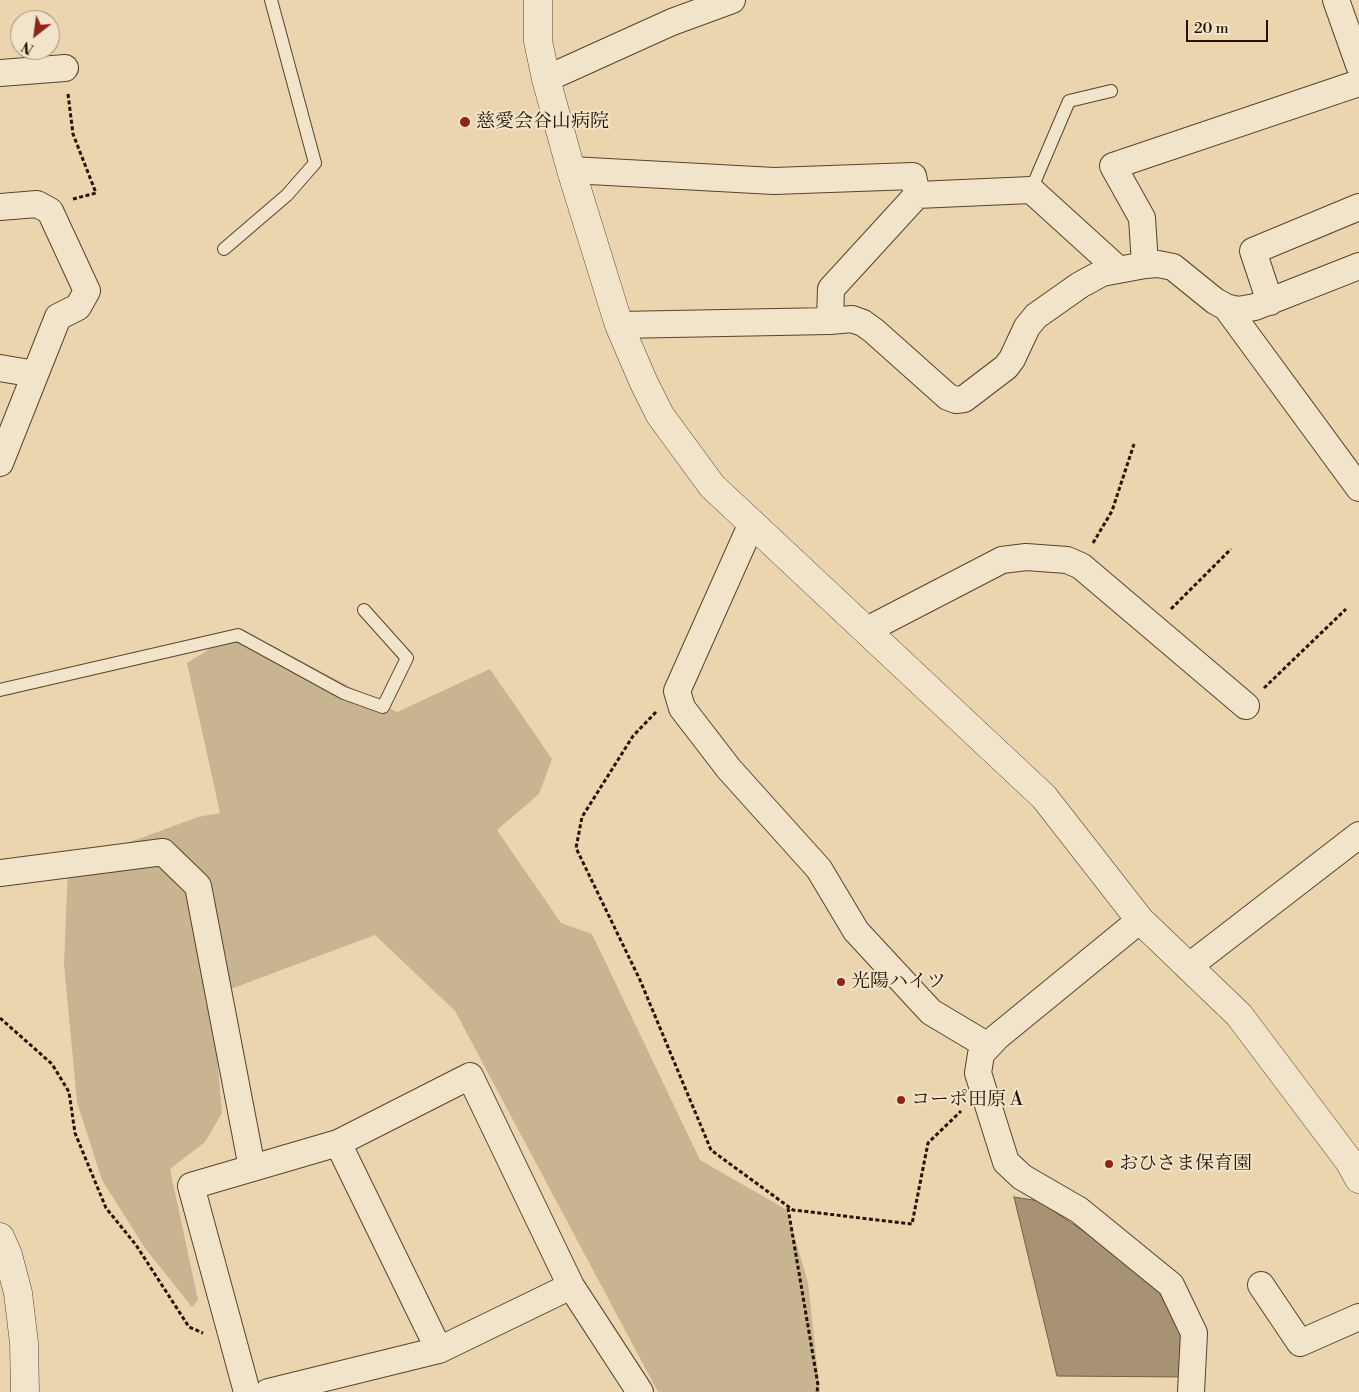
<!DOCTYPE html>
<html>
<head>
<meta charset="utf-8">
<style>
  body { margin:0 }
  #map { position:relative; width:1359px; height:1392px; overflow:hidden; background:#ead5ae; font-family:"Libre Bodoni",serif }
  canvas { display:block }
  .north { position:absolute; left:10px; top:10px; width:50px; height:50px; box-sizing:border-box; background:#f1e4ca; border:1px solid #9f9079; border-radius:50%; rotate:210deg; font-size:14px; font-weight:700; line-height:20px; text-align:center; color:#241300 }
  .north::after { content:''; display:block; margin:auto; width:18px; height:22px; background:#8f2418; clip-path:polygon(50% 0,100% 100%,50% 72%,0 100%) }
  .scale { position:absolute; left:1186px; top:20px; width:82px; height:22px; box-sizing:border-box; border:2px solid #241300; border-top:0; padding-left:6px; font-size:15px; line-height:18px; white-space:nowrap; color:#241300; -webkit-text-stroke:4px #f1e4ca; paint-order:stroke }
</style>
</head>
<body>
<div id="map">
<canvas width="1359" height="1392"></canvas>
<div class="north">N</div>
<div class="scale">20 m</div>
</div>
<script>
const context = document.querySelector('canvas').getContext('2d');
context.lineJoin = 'round';
function fillPath(path, color) { context.fillStyle = color; context.fill(path, 'evenodd'); }
const poly = rows => new Path2D(rows.map(r => 'M' + r).join(''));
function trace(path, color, width, dash) { context.strokeStyle = color; context.lineWidth = width; context.lineCap = dash ? 'butt' : 'round'; context.setLineDash(dash || []); context.stroke(path); }
function label(font, color, halo, rows, align = 'center') {
  context.font = font + ' "Libre Bodoni","Noto Serif JP",serif'; context.lineWidth = 4; context.setLineDash([]); context.textBaseline = 'middle'; context.strokeStyle = halo; context.fillStyle = color; for (const [text, x, y, turn = 0] of rows) {
    context.save(); context.translate(x, y); context.rotate((+turn || 0) * Math.PI / 180); context.textAlign = isNaN(turn) ? turn : align; if (halo) context.strokeText(text, 0, 0); context.fillText(text, 0, 0); context.restore();
  }
}
fillPath(poly([
  [241,629,397,712,490,669,552,759,539,794,497,830,561,923,592,934,700,1160,787,1210,808,1283,820,1392,658,1392,455,1011,375,935,212,996,222,1113,205,1142,170,1169,198,1300,192,1307,145,1248,102,1180,77,1102,64,964,68,865,198,817,220,813,187,663]
]), '#c8b490');
const water = poly([
  [1014,1197,1039,1201,1142,1271,1175,1301,1189,1377,1057,1376,1014,1197]
]);
fillPath(water, '#a79373');
trace(water, '#736045', 1);
const service = poly([
  [1031,190,1069,101,1111,91],
  [224,249,287,195,315,163,271,0],
  [0,690,238,635,344,693,383,707,407,658,364,610]
]);
const minor = poly([
  [1336,0,1359,65],
  [0,73,65,68],
  [546,79,672,22,732,0],
  [571,170,774,181,913,176,917,195],
  [0,207,37,204,50,211,87,291,78,307,58,317,0,463],
  [1145,265,1142,218,1113,166,1359,83],
  [1270,302,1253,251,1359,207],
  [1226,307,1359,488],
  [830,321,831,289,917,195,1031,190,1118,269],
  [619,325,830,321,852,319,863,323,874,331,948,397,956,400,964,399,1006,367,1012,359,1027,327,1036,316,1080,285,1102,273,1145,265,1158,264,1173,267,1215,301,1226,307,1238,310,1255,307,1359,266],
  [0,368,35,374],
  [752,523,677,691,682,708,729,769,819,869,856,931,931,1012,988,1046],
  [867,630,1002,560,1026,557,1067,560,1081,566,1246,706],
  [0,873,163,852,198,886,252,1168],
  [1140,920,997,1037,981,1054,978,1073,1006,1162,1022,1177,1079,1210,1171,1285,1194,1333,1191,1392],
  [1188,967,1359,835],
  [338,1143,439,1350],
  [1261,1285,1300,1343,1359,1317],
  [247,1392,191,1186,338,1143,470,1076,571,1286,640,1392],
  [268,1392,439,1350,571,1286]
]);
const tertiary = poly([
  [538,0,538,41,546,79,571,170,619,325,644,383,660,415,712,486,1044,797,1140,920,1239,1015,1349,1161,1359,1179],
  [0,1237,8,1255,18,1293,24,1343,25,1392]
]);
trace(service, '#56442c', 14);
trace(minor, '#56442c', 28);
trace(tertiary, '#56442c', 29);
trace(poly([
  [68,94,73,134,96,193,73,199],
  [1093,543,1112,511,1134,444],
  [1171,609,1231,549],
  [1264,688,1346,609],
  [656,712,633,736,582,817,576,848,640,980,711,1150,793,1210,912,1224,928,1143,961,1111],
  [0,1018,52,1064,69,1092,75,1133,106,1208,136,1245,189,1327,203,1333],
  [788,1208,818,1385,817,1392]
]), '#241300', 3, [4, 2.5]);
trace(service, '#f1e4ca', 12);
trace(minor, '#f1e4ca', 26);
trace(tertiary, '#f1e4ca', 28);
for (const [x, y, r, color] of [
  [465,122,6,"#8f2418"],
  [841,982,5,"#8f2418"],
  [901,1100,5,"#8f2418"],
  [1109,1164,5,"#8f2418"]
]) { const dot = new Path2D(); dot.arc(x, y, r, 0, 2 * Math.PI); context.fillStyle = color; context.fill(dot); trace(dot, '#f1e4ca', 2); }
label('19px', '#241300', '#f1e4ca', [
  ["慈愛会谷山病院",476,122],
  ["光陽ハイツ",851,982],
  ["コーポ田原 A",911,1100],
  ["おひさま保育園",1119,1164]
], 'left');
</script>
</body>
</html>
